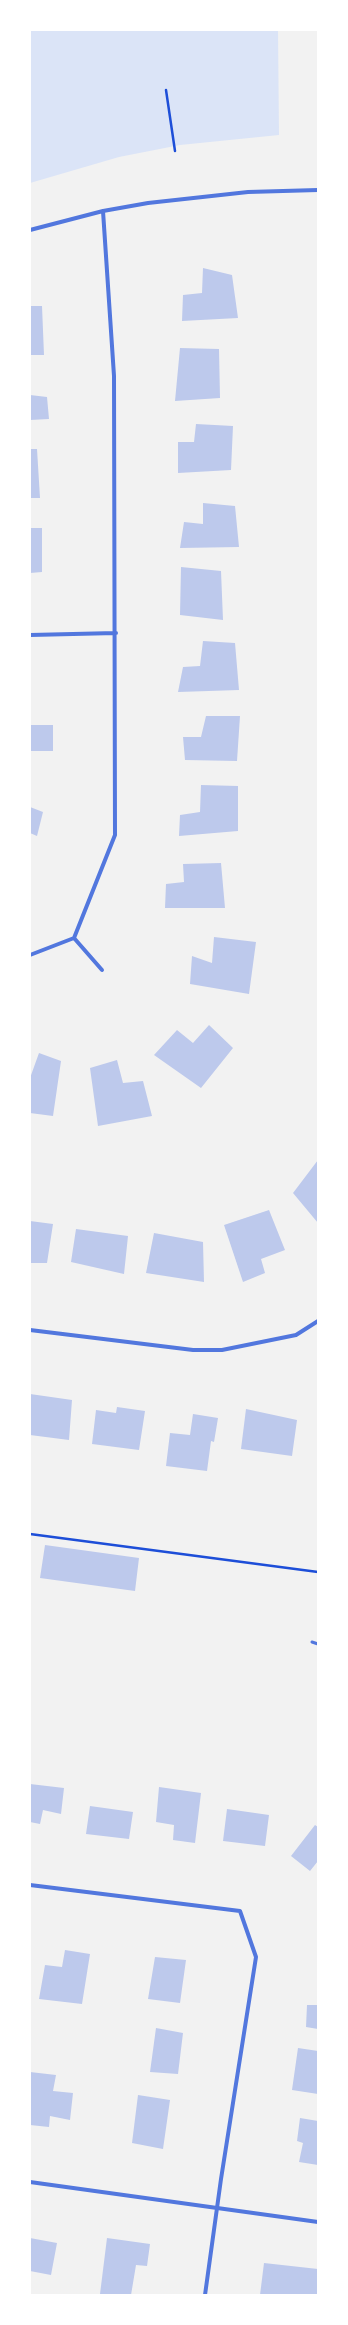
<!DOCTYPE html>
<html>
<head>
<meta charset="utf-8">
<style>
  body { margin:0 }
  #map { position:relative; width:348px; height:2325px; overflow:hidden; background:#f2f2f2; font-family:Karla,sans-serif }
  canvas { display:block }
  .frame { position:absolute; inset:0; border:31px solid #fff; pointer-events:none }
</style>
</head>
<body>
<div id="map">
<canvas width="348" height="2325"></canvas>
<div class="frame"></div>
</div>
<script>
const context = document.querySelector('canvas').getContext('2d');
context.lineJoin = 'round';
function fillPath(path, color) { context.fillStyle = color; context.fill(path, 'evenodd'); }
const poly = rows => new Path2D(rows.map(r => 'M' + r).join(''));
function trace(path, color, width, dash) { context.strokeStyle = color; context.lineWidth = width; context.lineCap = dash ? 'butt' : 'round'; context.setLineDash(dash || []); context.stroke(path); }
fillPath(poly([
  [30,30,278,30,279,135,180,145,119,157,30,183]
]), '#dbe4f7');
fillPath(poly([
  [203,268,232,275,238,318,182,321,183,295,202,293],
  [30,306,42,306,44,355,30,355],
  [180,348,219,349,220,398,175,401],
  [30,395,47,397,49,419,30,420],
  [196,424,233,426,231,470,178,473,178,442,194,442],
  [30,449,37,449,40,498,30,498],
  [203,503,235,506,239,547,180,548,184,522,203,524],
  [30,528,42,528,42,572,30,573],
  [181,567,221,571,223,620,180,615],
  [203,641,235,643,239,690,178,692,183,667,200,666],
  [206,716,240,716,237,761,185,760,183,737,201,737],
  [30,725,53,725,53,751,30,751],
  [201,785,238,786,238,831,179,836,180,815,200,812],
  [30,807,43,812,37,836,30,833],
  [221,863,225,908,165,908,166,884,184,882,183,864],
  [214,937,256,942,249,994,190,984,192,956,212,963],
  [209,1025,233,1048,201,1088,154,1055,177,1030,193,1043],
  [39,1053,61,1061,53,1116,30,1113,30,1078],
  [117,1060,123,1083,143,1081,152,1116,98,1126,90,1068],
  [318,1160,318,1223,293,1193],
  [269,1210,285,1250,261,1259,265,1273,243,1282,224,1225],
  [30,1221,53,1224,47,1263,30,1263],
  [76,1229,128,1236,124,1274,71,1262],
  [154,1233,203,1242,204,1282,146,1273],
  [30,1394,72,1400,69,1440,30,1435],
  [117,1407,145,1411,139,1450,92,1444,96,1410,116,1413],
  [246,1409,297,1420,292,1456,241,1449],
  [193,1414,218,1418,214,1442,211,1441,207,1471,166,1466,170,1433,190,1435],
  [45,1545,139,1558,135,1591,40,1578],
  [30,1784,64,1788,61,1814,43,1810,40,1824,30,1822],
  [159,1787,201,1793,195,1843,173,1840,174,1825,156,1822],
  [90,1806,133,1812,129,1839,86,1834],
  [227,1809,269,1815,265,1846,223,1841],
  [315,1825,318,1827,318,1861,310,1871,291,1856],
  [65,1950,90,1954,82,2004,39,1999,45,1965,62,1967],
  [155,1957,186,1960,180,2003,148,1999],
  [307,2005,318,2005,318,2029,306,2027],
  [156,2028,183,2033,178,2074,150,2072],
  [298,2048,318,2051,318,2094,292,2090],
  [30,2072,56,2075,53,2091,73,2093,70,2120,50,2116,49,2127,30,2125],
  [138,2095,170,2100,163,2149,132,2143],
  [300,2118,318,2121,318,2165,299,2162,303,2143,297,2141],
  [30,2238,57,2243,51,2275,30,2271],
  [107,2238,150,2244,147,2266,136,2265,131,2295,100,2294],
  [264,2263,318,2269,318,2295,260,2295]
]), '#bdc9ec');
trace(poly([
  [166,90,175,151],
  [30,1534,318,1572]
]), '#1d4ed8', 2.5);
trace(poly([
  [312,1642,318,1644]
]), '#5277de', 3);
trace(poly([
  [30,230,103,211,148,203,248,192,318,190],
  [30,635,116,633],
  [74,938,115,835,114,376,103,211],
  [74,938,102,970],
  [30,955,74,938],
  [30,1330,193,1350,222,1350,296,1335,318,1321],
  [30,1885,240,1911,256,1957,221,2179,205,2295],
  [30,2182,318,2222]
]), '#5277de', 4);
</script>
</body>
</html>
